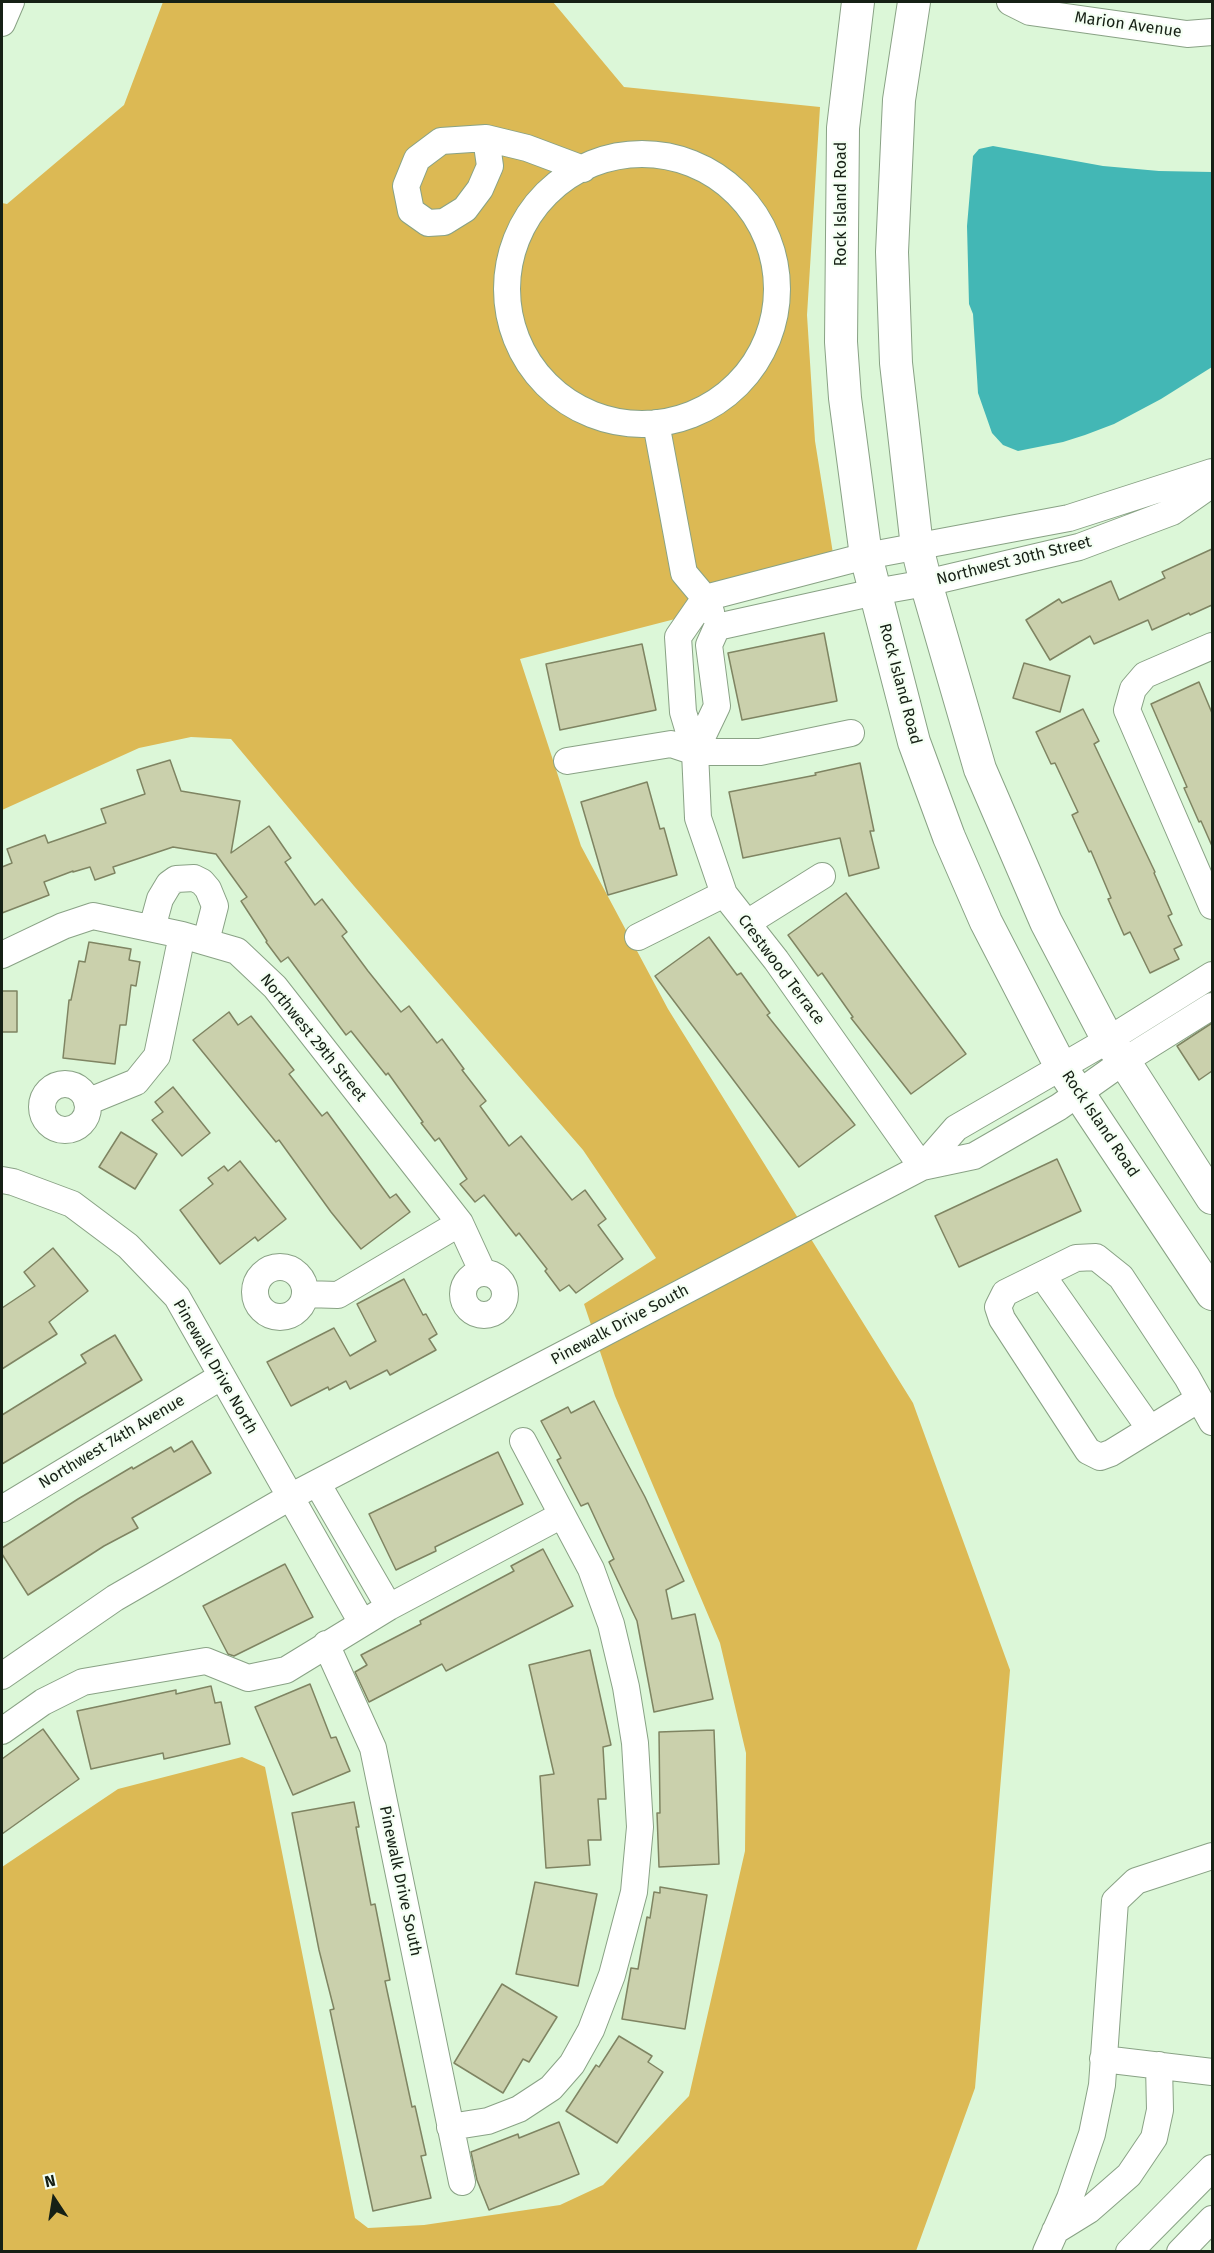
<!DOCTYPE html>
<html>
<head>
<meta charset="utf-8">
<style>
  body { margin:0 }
  #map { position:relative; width:1214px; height:2253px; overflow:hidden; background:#dcf7d8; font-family:"Fira Sans",sans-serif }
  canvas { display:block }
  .frame { position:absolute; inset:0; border:3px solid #162015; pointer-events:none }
  .north { position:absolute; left:24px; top:2169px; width:60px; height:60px; -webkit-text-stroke:4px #f4fff3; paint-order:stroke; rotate:348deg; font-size:16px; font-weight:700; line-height:24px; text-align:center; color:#162015 }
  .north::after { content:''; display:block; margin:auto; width:21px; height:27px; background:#162015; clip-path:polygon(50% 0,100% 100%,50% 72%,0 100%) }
</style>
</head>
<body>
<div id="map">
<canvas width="1214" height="2253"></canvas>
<div class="frame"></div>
<div class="north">N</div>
</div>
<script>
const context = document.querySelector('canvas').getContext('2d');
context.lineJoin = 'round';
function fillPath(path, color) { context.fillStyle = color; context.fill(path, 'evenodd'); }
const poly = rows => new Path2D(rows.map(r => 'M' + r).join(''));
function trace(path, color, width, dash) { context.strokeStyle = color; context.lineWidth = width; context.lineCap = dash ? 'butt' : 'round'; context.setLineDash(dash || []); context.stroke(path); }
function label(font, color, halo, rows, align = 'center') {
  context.font = font + ' "Fira Sans",sans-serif'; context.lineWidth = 4.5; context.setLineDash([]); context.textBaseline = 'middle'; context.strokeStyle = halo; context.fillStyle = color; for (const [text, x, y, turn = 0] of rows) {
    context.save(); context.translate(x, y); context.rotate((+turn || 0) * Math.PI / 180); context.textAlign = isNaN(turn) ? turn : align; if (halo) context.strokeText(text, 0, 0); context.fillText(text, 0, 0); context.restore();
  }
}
fillPath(poly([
  [163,2,553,2,624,87,820,107,807,315,815,441,835,566,834,578,520,659,581,846,668,1009,913,1403,1010,1670,975,2088,916,2251,2,2251,2,1867,118,1789,242,1757,265,1767,355,2218,368,2228,424,2225,560,2205,603,2185,689,2096,745,1851,746,1753,720,1643,615,1396,584,1304,656,1258,583,1150,354,886,231,739,191,737,139,748,2,810,2,203,7,204,124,105]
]), '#dcb954');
fillPath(poly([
  [993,146,1103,166,1159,171,1212,172,1212,367,1161,399,1114,424,1085,435,1063,442,1018,451,1003,445,992,433,978,393,973,314,969,304,967,226,973,156,979,149]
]), '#43b7b5');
const building = poly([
  [1212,549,1212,605,1190,615,1189,613,1152,630,1148,620,1094,644,1090,636,1050,660,1026,620,1059,599,1062,603,1111,581,1119,600,1165,578,1162,572,1212,549],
  [824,633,837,701,742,720,728,653,824,633],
  [642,644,656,710,560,730,546,664,642,644],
  [1024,663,1070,676,1060,712,1013,698,1024,663],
  [1199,682,1212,713,1212,846,1201,821,1199,822,1184,788,1187,787,1151,704,1199,682],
  [1083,709,1099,741,1094,744,1155,872,1154,873,1172,914,1168,916,1182,945,1174,949,1179,959,1150,973,1130,932,1124,935,1108,899,1111,898,1091,851,1089,852,1072,815,1078,812,1055,763,1051,764,1036,732,1083,709],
  [170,760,181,791,240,801,231,853,269,826,291,858,285,862,315,905,322,899,347,932,342,936,368,971,401,1012,409,1006,437,1043,442,1039,464,1069,462,1070,486,1101,480,1106,509,1146,521,1136,572,1200,585,1190,606,1219,598,1225,623,1259,576,1293,569,1285,560,1291,545,1271,547,1269,519,1233,516,1236,484,1195,475,1202,460,1184,467,1179,439,1138,435,1141,421,1123,423,1122,388,1073,386,1075,351,1031,346,1035,288,957,281,962,266,942,267,941,241,901,247,897,216,854,173,847,113,867,115,873,95,880,90,867,73,872,73,871,44,882,49,895,2,913,2,867,12,863,7,849,45,835,48,843,106,823,101,809,145,794,137,770,170,760],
  [860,763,874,831,870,831,879,868,849,876,840,838,743,858,729,792,816,775,815,773,860,763],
  [647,782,660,829,664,828,677,875,608,895,581,802,647,782],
  [846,893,966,1054,911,1094,851,1018,853,1017,822,973,818,976,788,935,846,893],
  [709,937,737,975,741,973,770,1013,767,1015,855,1125,799,1167,655,976,709,937],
  [89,942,131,949,129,960,140,962,136,986,131,985,126,1025,120,1025,115,1064,63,1058,69,1000,71,1000,79,961,85,962,89,942],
  [2,991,17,991,17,1032,2,1032,2,991],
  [229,1012,238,1025,251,1016,294,1070,289,1074,322,1116,327,1112,390,1198,396,1194,410,1212,361,1249,331,1212,279,1140,276,1142,193,1040,229,1012],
  [1212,1023,1212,1071,1199,1080,1177,1046,1212,1023],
  [173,1087,210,1133,182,1156,152,1120,163,1112,155,1102,173,1087],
  [121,1132,157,1154,135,1189,99,1167,121,1132],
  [1057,1159,1081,1211,959,1267,935,1216,1057,1159],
  [240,1161,286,1219,258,1241,255,1237,220,1264,180,1210,213,1184,208,1178,224,1166,228,1171,240,1161],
  [53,1248,88,1291,49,1322,57,1334,2,1369,2,1308,35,1286,24,1272,53,1248],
  [404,1279,423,1315,426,1314,437,1334,429,1339,436,1350,390,1375,387,1370,350,1389,346,1381,329,1390,328,1387,291,1406,267,1362,334,1328,350,1356,376,1341,357,1304,404,1279],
  [115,1335,142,1380,2,1464,2,1415,86,1363,81,1355,115,1335],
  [594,1401,645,1497,684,1581,666,1590,672,1619,695,1614,713,1699,654,1712,637,1621,609,1562,614,1559,588,1503,581,1506,557,1460,561,1458,541,1421,568,1407,571,1413,594,1401],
  [192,1441,211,1473,132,1518,138,1528,104,1546,28,1595,2,1554,2,1548,78,1499,132,1467,133,1469,171,1447,174,1452,192,1441],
  [498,1452,523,1504,435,1547,436,1551,396,1570,369,1514,498,1452],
  [543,1549,573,1606,446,1671,442,1664,369,1702,355,1672,367,1665,361,1655,421,1624,420,1621,514,1571,511,1566,543,1549],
  [285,1564,313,1617,234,1656,228,1654,203,1606,285,1564],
  [590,1650,611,1745,603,1747,606,1799,598,1799,601,1840,588,1840,590,1865,546,1868,540,1776,554,1774,529,1665,590,1650],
  [310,1684,331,1738,336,1737,350,1771,293,1795,255,1707,310,1684],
  [211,1686,215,1703,221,1702,230,1744,164,1759,163,1753,91,1769,77,1711,176,1690,176,1694,211,1686],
  [43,1729,79,1779,2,1834,2,1759,43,1729],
  [714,1730,719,1864,659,1867,657,1813,660,1813,659,1732,714,1730],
  [354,1802,359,1827,356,1827,371,1905,375,1904,390,1980,385,1981,412,2107,415,2106,426,2155,421,2156,431,2198,373,2211,330,2010,334,2009,319,1950,292,1813,354,1802],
  [535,1882,597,1894,578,1986,516,1974,535,1882],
  [660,1887,707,1895,685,2029,622,2019,631,1968,638,1969,647,1917,650,1918,654,1892,660,1893,660,1887],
  [502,1984,557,2017,529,2062,523,2059,503,2093,454,2063,502,1984],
  [619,2036,652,2056,648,2062,663,2072,617,2143,566,2111,596,2065,599,2067,619,2036],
  [559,2122,579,2174,489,2210,477,2180,471,2152,518,2134,519,2138,559,2122]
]);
fillPath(building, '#cad0ac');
trace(building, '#7f8462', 1.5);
const minor = poly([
  [1010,2,1030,12,1187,34,1212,32],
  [2,23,11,2],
  [486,138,490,166,480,189,465,209,444,222,428,223,411,211,406,186,417,159,441,141,486,138,527,148,583,169],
  '507 289a135 135 0 1 1 270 0a135 135 0 1 1-270 0Z',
  [656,423,684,573,705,598,711,612],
  [1212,646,1145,675,1133,689,1127,710,1212,906],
  [695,752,717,706,709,645,717,627,875,592,926,583,1079,547,1172,512,1212,484],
  [567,761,671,744,695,752,760,752,851,733],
  [747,923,822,876],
  [152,928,160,899,169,884,176,879,194,878,202,882,208,889,215,906,206,941],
  [638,937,724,894],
  [2,955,63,926,93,916,182,935,237,951,275,987,460,1223,483,1273],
  '42 1107a23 23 0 1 1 46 0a23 23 0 1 1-46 0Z',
  [87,1102,136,1082,157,1056,182,935],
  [922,1167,776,960,724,894,698,818,695,752,683,712,678,637,705,598,866,556,1069,518,1212,472],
  [922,1167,956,1128,1108,1040,1212,975],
  [2,1180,13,1182,72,1204,128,1246,177,1297,362,1623],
  '255 1292a25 25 0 1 1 50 0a25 25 0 1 1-50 0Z',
  '463 1294a21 21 0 1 1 42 0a21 21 0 1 1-42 0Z',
  [1042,1275,1150,1429],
  [305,1294,338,1295,460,1223],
  [1199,1399,1111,1453,1100,1457,1088,1451,1002,1319,998,1307,1005,1293,1076,1258,1096,1257,1121,1277,1187,1377,1212,1422],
  [317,1483,389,1607],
  [2,1509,222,1376],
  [326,1644,373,1748,462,2182],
  [2,1676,115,1598,290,1497,922,1167,974,1156,1059,1107,1124,1061,1212,1006],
  [2,1731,43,1702,83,1682,206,1661,248,1678,286,1670,389,1607,562,1515],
  [1103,2059,1212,2072],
  [450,2127,488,2121,519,2109,551,2088,572,2064,591,2030,612,1975,634,1892,640,1827,635,1743,626,1687,611,1624,591,1569,523,1441],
  [1055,2231,1089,2210,1129,2175,1154,2138,1160,2110,1159,2065],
  [1046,2252,1070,2198,1092,2134,1102,2085,1115,1901,1136,1881,1212,1856],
  [1129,2252,1212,2168],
  [1180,2252,1212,2219]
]);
const major = poly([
  [858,2,843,128,841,342,845,398,866,556,914,742,949,837,986,922,1061,1067,1212,1294],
  [914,2,899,100,892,252,896,363,917,547,926,583,980,769,1046,922,1108,1040,1124,1061,1212,1198]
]);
trace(minor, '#89a285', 28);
trace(major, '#89a285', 34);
trace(minor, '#fff', 26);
trace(major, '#fff', 32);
label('16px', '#162015', '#f4fff3', [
  ["Marion Avenue",1128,25,8],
  ["Rock Island Road",842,204,-90],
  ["Northwest 30th Street",1014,561,-14],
  ["Rock Island Road",900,684,75],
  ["Crestwood Terrace",781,970,53],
  ["Northwest 29th Street",313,1038,51],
  ["Rock Island Road",1100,1124,56],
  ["Pinewalk Drive South",620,1325,-28],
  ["Pinewalk Drive North",215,1367,60],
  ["Northwest 74th Avenue",112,1442,-31],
  ["Pinewalk Drive South",400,1881,78]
]);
</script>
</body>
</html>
